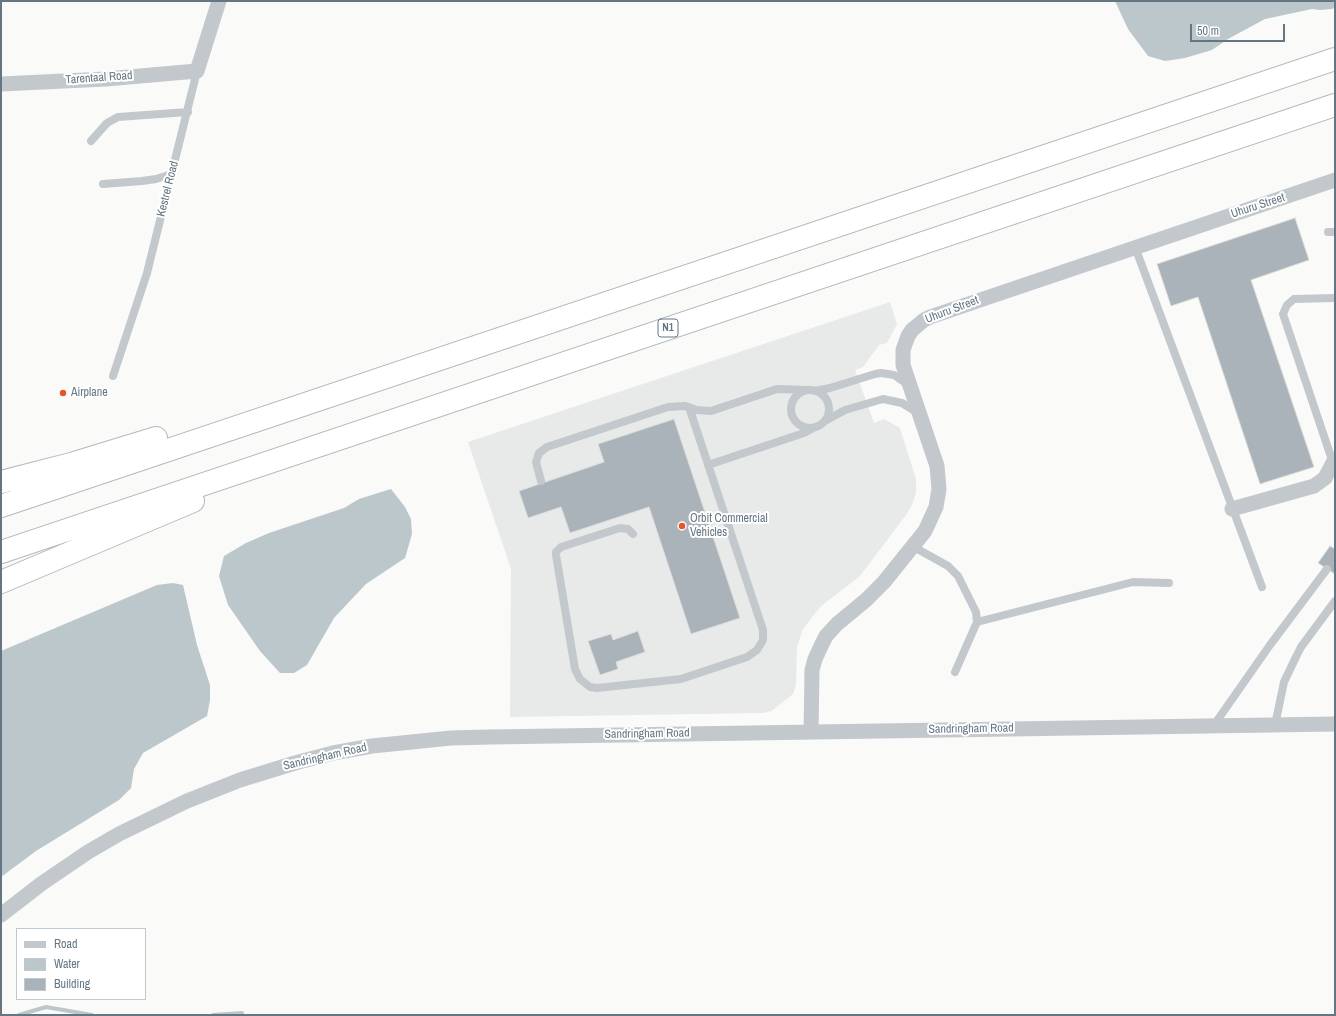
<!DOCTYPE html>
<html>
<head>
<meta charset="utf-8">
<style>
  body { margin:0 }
  #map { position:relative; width:1336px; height:1016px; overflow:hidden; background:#fafaf8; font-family:"Archivo Narrow",sans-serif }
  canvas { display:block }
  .frame { position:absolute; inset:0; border:2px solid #657683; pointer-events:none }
  .legend { position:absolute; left:16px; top:928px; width:130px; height:72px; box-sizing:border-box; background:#fff; border:1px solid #c1c8cd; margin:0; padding:5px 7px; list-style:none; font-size:12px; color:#657683 }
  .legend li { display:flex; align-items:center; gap:8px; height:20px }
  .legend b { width:20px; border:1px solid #c1c8cd }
  .scale { position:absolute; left:1190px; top:24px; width:95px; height:18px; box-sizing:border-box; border:2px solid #657683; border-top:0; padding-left:5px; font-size:12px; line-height:14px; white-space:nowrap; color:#657683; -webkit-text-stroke:3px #fff; paint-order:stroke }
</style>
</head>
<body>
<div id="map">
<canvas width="1336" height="1016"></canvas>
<div class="frame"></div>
<ul class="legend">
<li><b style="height:5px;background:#c3c8cc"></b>Road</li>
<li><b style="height:11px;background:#bbc7cb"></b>Water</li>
<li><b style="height:11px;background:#aab3b9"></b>Building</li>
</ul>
<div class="scale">50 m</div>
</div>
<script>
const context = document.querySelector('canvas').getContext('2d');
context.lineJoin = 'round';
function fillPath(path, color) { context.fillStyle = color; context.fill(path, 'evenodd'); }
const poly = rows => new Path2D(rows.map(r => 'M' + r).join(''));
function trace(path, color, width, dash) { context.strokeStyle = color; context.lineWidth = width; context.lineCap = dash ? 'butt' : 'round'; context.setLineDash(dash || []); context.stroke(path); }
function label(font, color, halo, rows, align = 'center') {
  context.font = font + ' "Archivo Narrow",sans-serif'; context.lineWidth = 4; context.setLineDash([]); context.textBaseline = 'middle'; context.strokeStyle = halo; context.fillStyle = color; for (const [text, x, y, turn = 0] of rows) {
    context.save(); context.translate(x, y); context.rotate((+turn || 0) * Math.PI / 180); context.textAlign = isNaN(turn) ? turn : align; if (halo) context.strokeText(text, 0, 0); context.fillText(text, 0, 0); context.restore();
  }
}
fillPath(poly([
  [890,302,897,324,887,343,879,345,863,367,855,370,874,423,884,419,900,428,916,479,916,493,912,505,906,515,860,576,820,607,803,629,797,647,796,685,793,694,770,712,769,711,764,713,510,717,511,569,468,442]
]), '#e8e9e9');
fillPath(poly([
  [1115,1,1335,1,1335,7,1332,9,1320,10,1312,9,1265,19,1228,39,1212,50,1185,58,1165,61,1148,56,1128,29],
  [391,489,405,507,411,519,412,534,405,558,366,584,349,602,334,618,307,665,294,673,280,673,260,651,228,605,219,576,224,556,246,543,269,533,344,508,359,499],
  [173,583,183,585,197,645,210,685,210,700,207,716,143,753,134,769,131,788,119,800,36,851,1,877,1,651,157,585]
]), '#bbc7cb');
trace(poly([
  [19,1015,46,1007,92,1015],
  [213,1015,242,1013]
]), '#bbc7cb', 4);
const building = poly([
  [1295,218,1309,260,1251,280,1314,467,1260,484,1198,297,1171,306,1157,264,1295,218],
  [674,419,740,618,691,634,649,507,570,533,561,507,528,518,519,491,604,462,598,444,674,419],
  [1330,546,1335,549,1335,574,1318,563,1330,546],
  [638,631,645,652,616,662,618,669,600,675,588,641,611,634,613,640,638,631]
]);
fillPath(building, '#aab3b9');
trace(building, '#dcdcda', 1);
const highway = poly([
  [1,482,71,464,156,438],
  [1,506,1335,59],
  [1,552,1335,105],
  [1,582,193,501]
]);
trace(highway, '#b4b9bd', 24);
trace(poly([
  [91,141,107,123,118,117,188,112],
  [103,184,142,181,156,179,172,174],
  [1328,232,1335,232],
  [1135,247,1262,587],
  [113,376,147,273,197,71],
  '791 409a19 19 0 1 1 38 0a19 19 0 1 1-38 0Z',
  [815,391,830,388,875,374,881,373,894,375,907,384],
  [825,421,845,410,883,399,902,403,918,413],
  [1333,463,1283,314,1287,305,1294,299,1335,298],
  [708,465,804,433,813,428],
  [541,481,536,462,539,453,547,447,668,407,685,406,697,410,711,411,777,389,808,390],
  [633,534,628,529,620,528,561,547,556,552,556,555,575,669,580,679,590,687,597,688,681,679,747,657,757,650,763,640,763,630,689,407],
  [912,546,948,566,958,576,976,612,977,622,955,672],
  [977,622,1133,582,1169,583],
  [1214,725,1270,645,1327,569],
  [1275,725,1284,682,1294,661,1301,647,1335,601]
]), '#c3c8cc', 8);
trace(poly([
  [1,84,106,79,197,71,219,1],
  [1232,509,1314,486,1325,478,1335,459],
  [811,732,812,670,815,659,822,644,826,636,837,624,866,600,884,582,925,531,936,507,939,489,937,466,903,365,903,350,908,336,912,330,924,320,930,317,1335,180],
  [1,915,41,884,88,852,119,834,187,801,240,780,295,763,333,753,372,746,451,738,490,737,1335,724]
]), '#c3c8cc', 15);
trace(highway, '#fff', 22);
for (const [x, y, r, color] of [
  [63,393,4,"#e4572e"],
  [682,526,4,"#e4572e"]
]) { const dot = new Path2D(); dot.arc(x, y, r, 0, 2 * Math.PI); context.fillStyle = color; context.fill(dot); trace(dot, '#fff', 1.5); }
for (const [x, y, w] of [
  [668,328,20]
]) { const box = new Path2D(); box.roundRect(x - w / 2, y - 9, w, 18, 3); context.fillStyle = '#fff'; context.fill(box); trace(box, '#657683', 1); }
label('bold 11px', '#657683', null, [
  ["N1",668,328]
]);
label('12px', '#657683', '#fff', [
  ["Tarentaal Road",99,78,-4],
  ["Kestrel Road",168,189,-76],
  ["Uhuru Street",1258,206,-18],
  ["Uhuru Street",952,310,-21],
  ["Sandringham Road",971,729,-1],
  ["Sandringham Road",647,734,-1],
  ["Sandringham Road",325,757,-13]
]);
label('12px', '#657683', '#fff', [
  ["Airplane",71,393],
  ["Orbit Commercial",690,519],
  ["Vehicles",690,533]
], 'left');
</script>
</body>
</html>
